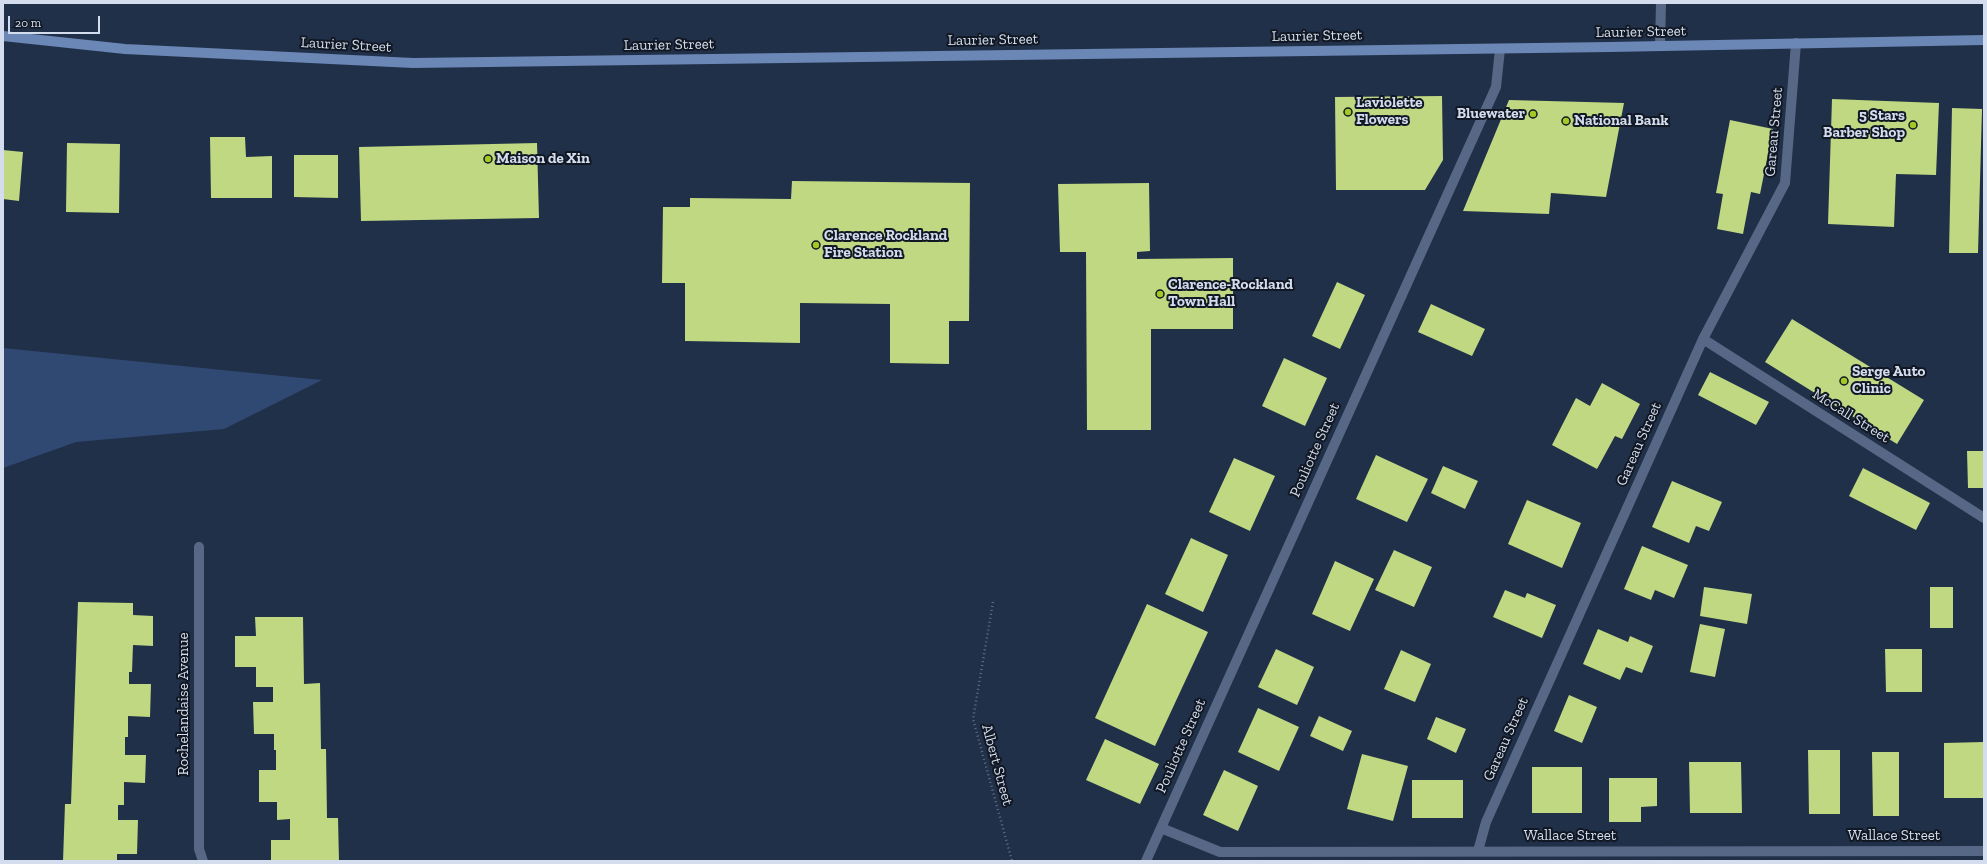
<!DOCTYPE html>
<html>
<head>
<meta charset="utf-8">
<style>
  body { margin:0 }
  #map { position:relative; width:1987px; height:864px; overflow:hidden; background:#213049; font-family:"Zilla Slab",serif }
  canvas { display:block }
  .frame { position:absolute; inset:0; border:4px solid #d3dded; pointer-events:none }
  .scale { position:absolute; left:8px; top:16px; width:92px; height:18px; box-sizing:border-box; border:2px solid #d3dded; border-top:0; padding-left:5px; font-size:12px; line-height:14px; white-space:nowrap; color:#d3dded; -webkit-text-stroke:3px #111824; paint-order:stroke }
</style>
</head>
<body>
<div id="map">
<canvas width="1987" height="864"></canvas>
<div class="frame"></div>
<div class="scale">20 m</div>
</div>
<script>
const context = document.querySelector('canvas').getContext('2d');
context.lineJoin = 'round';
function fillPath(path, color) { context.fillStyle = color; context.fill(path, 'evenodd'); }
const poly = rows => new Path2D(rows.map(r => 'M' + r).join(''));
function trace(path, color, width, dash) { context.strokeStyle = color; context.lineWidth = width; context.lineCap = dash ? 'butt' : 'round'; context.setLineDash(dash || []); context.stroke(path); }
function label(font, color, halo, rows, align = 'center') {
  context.font = font + ' "Zilla Slab",serif'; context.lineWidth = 4; context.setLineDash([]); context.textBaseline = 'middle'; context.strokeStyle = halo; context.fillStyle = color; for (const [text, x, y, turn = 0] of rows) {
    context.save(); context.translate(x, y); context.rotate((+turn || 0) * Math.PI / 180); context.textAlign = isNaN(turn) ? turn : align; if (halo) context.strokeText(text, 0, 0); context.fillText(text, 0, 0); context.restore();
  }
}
fillPath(poly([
  [3,348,322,380,224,429,76,442,3,468]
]), '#304973');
fillPath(poly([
  [1442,96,1443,160,1425,190,1336,190,1335,97],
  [1832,99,1939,103,1936,175,1896,174,1894,227,1828,224],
  [1509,100,1624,103,1606,197,1551,193,1549,214,1463,211],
  [1952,108,1982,109,1978,253,1949,253],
  [1730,120,1773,129,1760,194,1751,192,1743,234,1717,229,1723,194,1716,193],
  [210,137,245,137,246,157,272,156,272,198,211,198],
  [67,143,120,144,119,213,66,212],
  [537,143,539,218,361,221,359,147],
  [3,150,23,152,19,201,3,199],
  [294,155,338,155,338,198,294,197],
  [792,181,970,183,969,321,949,321,949,364,890,363,890,304,800,303,800,343,685,341,685,283,662,283,663,207,690,207,690,198,791,199],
  [1149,183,1150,251,1137,252,1137,259,1233,258,1233,329,1151,329,1151,430,1087,430,1086,252,1060,252,1058,184],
  [1337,282,1365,295,1340,349,1312,336],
  [1431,304,1485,329,1472,356,1418,332],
  [1792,319,1924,400,1897,444,1765,362],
  [1284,358,1327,378,1305,426,1262,406],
  [1710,372,1769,402,1756,425,1698,395],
  [1602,383,1640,404,1622,439,1615,436,1597,469,1552,445,1576,398,1590,406],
  [1967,451,1984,451,1984,488,1968,488],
  [1376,455,1428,479,1407,522,1356,499],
  [1234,458,1275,476,1250,531,1209,512],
  [1443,466,1478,481,1465,509,1431,493],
  [1863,468,1930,503,1916,530,1849,496],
  [1672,481,1722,502,1709,531,1696,526,1689,543,1652,527],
  [1527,500,1581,523,1562,568,1508,544],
  [1191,538,1228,555,1203,612,1165,594],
  [1642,546,1688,565,1674,598,1655,590,1651,600,1624,589],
  [1394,550,1432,567,1414,607,1375,590],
  [1335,561,1374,579,1350,631,1312,614],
  [1704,587,1752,594,1747,624,1700,616],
  [1930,587,1953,587,1953,628,1930,628],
  [1505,590,1525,598,1527,593,1556,605,1542,638,1493,617],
  [78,602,133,603,133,615,153,616,153,646,133,645,132,672,129,672,129,684,151,684,150,717,128,716,128,737,125,737,125,755,146,755,145,783,124,782,124,805,118,805,118,820,138,820,137,854,117,854,117,861,63,861,65,804,71,804],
  [1147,604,1208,632,1155,746,1095,718],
  [255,617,303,617,304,684,320,683,321,749,326,749,327,818,338,818,339,861,271,861,271,840,290,840,290,819,277,820,277,802,259,802,259,770,276,770,276,750,274,750,274,734,254,734,253,702,273,702,273,687,256,687,256,667,235,667,235,636,256,636],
  [1700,624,1725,629,1715,677,1690,672],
  [1598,629,1628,642,1630,636,1653,646,1642,673,1626,667,1620,680,1583,664],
  [1276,649,1314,667,1297,705,1258,687],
  [1885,649,1922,649,1922,692,1886,692],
  [1401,650,1431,664,1415,702,1384,689],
  [1569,695,1597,707,1582,743,1554,731],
  [1258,708,1299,727,1279,771,1238,752],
  [1319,716,1352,731,1343,751,1310,736],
  [1436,717,1466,729,1456,753,1427,739],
  [1105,739,1159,764,1140,804,1086,780],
  [1984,742,1984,798,1944,798,1944,743],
  [1808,750,1840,750,1840,814,1809,814],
  [1872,752,1899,752,1899,816,1873,816],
  [1362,754,1408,766,1393,821,1347,809],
  [1689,762,1741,762,1742,813,1690,813],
  [1532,767,1582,767,1582,813,1532,813],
  [1224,770,1258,786,1238,831,1203,815],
  [1609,778,1657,778,1657,806,1641,807,1641,822,1609,822],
  [1412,780,1463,780,1463,818,1412,818]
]), '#bfd881');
trace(poly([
  [993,602,973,719,1012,861]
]), '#616e84', 2.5, [1, 3]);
trace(poly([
  [1703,339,1984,518],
  [199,547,199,849,203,861],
  [1161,828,1220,852,1984,851],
  [1478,851,1486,822,1703,339,1785,183,1796,43],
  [1146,861,1496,87,1500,49]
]), '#576886', 10);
trace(poly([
  [1660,46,1661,3]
]), '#576886', 10);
trace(poly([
  [3,36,125,49,413,63,1610,47,1984,40]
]), '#6b87b6', 10);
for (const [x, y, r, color] of [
  [1348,112,4,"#a4c824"],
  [1533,114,4,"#a4c824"],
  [1566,121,4,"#a4c824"],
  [1913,125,4,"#a4c824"],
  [488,159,4,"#a4c824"],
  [816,245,4,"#a4c824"],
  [1160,294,4,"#a4c824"],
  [1844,381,4,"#a4c824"]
]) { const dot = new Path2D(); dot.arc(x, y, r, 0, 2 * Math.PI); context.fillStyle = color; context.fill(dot); trace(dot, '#111824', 1.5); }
label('15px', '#d3dded', '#111824', [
  ["Laurier Street",1641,32,-1],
  ["Laurier Street",1317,36,-1],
  ["Laurier Street",993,40,-1],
  ["Laurier Street",346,45,3],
  ["Laurier Street",669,45,-1],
  ["Gareau Street",1774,132,-85],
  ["McCall Street",1851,416,32],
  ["Gareau Street",1639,444,-66],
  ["Pouliotte Street",1315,450,-66],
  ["Rochelandaise Avenue",184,704,-90],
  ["Gareau Street",1506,739,-66],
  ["Pouliotte Street",1181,746,-66],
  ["Albert Street",997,765,75],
  ["Wallace Street",1570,836],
  ["Wallace Street",1894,836]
]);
label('bold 15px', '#d3dded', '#111824', [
  ["Laviolette",1356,103],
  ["Flowers",1356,120],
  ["Bluewater",1525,114,"right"],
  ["5 Stars",1905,116,"right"],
  ["Barber Shop",1905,133,"right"],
  ["National Bank",1574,121],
  ["Maison de Xin",496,159],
  ["Clarence Rockland",824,236],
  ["Fire Station",824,253],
  ["Clarence-Rockland",1168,285],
  ["Town Hall",1168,302],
  ["Serge Auto",1852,372],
  ["Clinic",1852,389]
], 'left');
</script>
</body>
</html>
